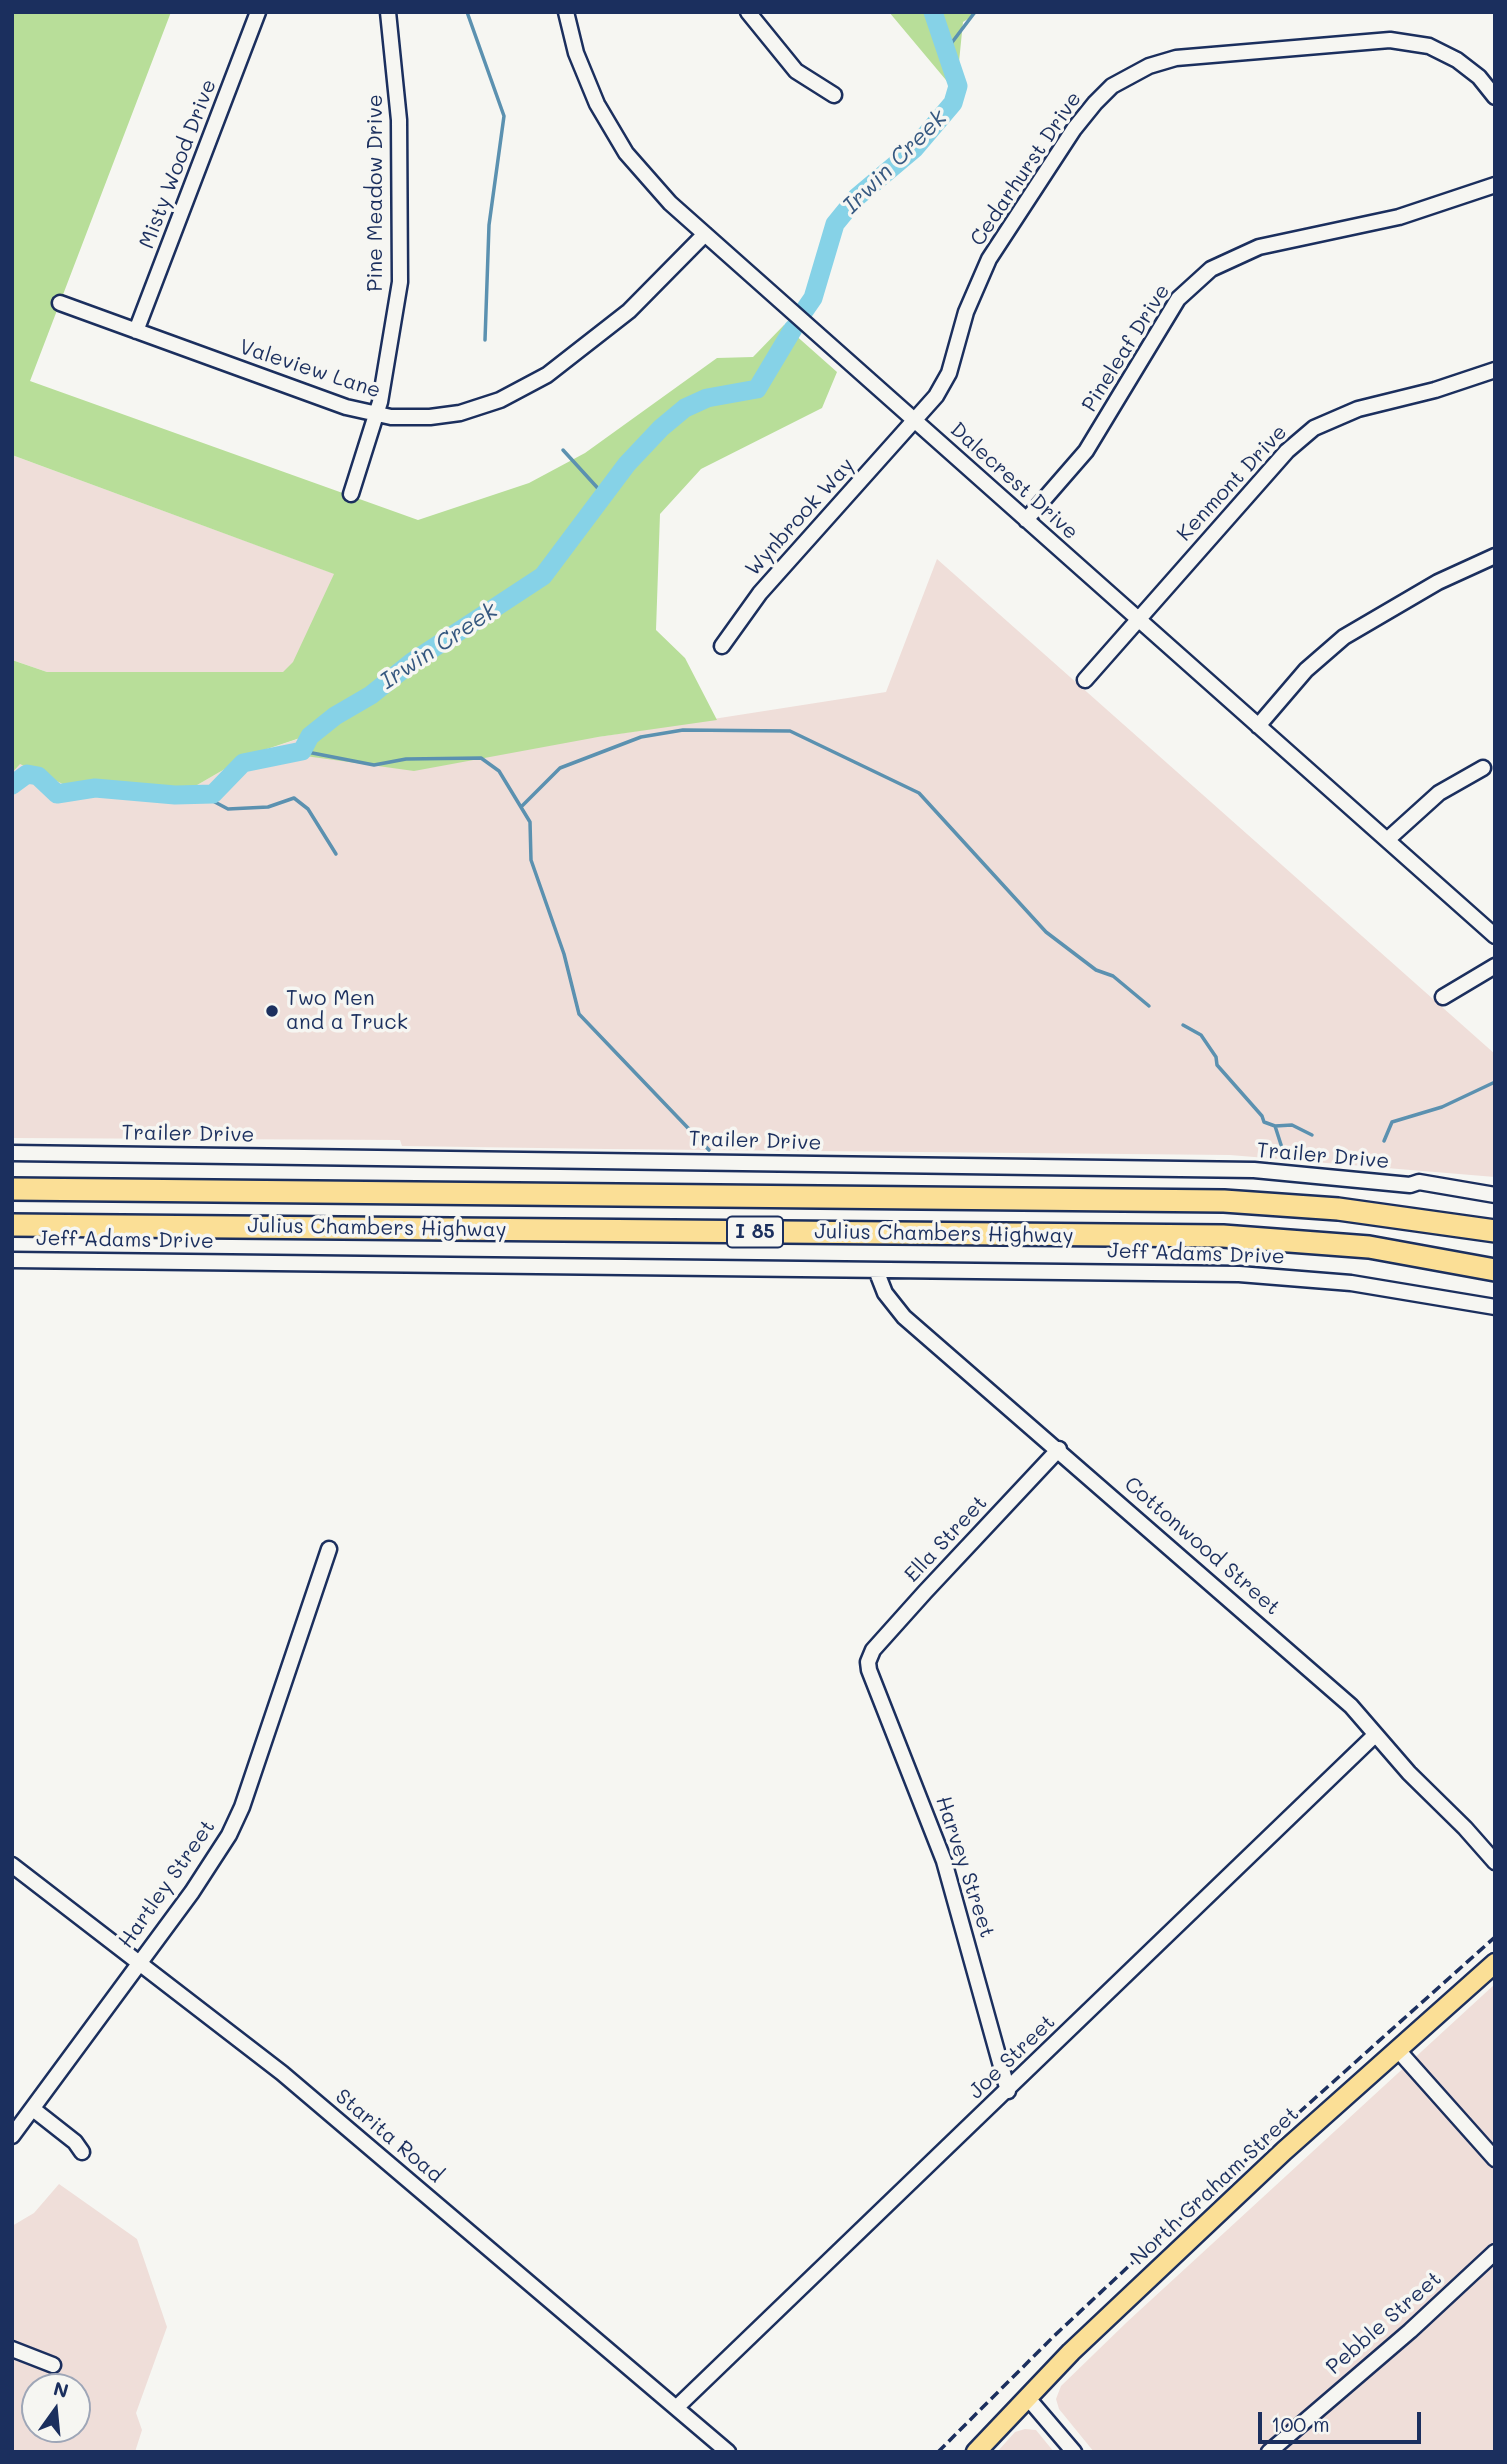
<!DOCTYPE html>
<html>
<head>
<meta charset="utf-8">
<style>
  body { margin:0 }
  #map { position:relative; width:1507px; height:2464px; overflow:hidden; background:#f6f6f2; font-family:Mali,sans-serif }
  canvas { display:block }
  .frame { position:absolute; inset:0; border:14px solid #1b2f5e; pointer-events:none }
  .north { position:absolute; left:21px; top:2373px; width:70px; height:70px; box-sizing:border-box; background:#f6f6f2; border:2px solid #9ea6b7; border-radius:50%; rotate:15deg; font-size:19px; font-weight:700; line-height:28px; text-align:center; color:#1b2f5e }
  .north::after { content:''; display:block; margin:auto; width:24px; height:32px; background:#1b2f5e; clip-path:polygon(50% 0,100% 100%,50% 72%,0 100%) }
  .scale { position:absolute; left:1258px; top:2412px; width:163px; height:32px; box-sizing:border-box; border:4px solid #1b2f5e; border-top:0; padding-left:9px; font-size:21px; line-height:24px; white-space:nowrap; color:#1b2f5e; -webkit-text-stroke:5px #f6f6f2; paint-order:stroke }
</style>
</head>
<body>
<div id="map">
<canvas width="1507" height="2464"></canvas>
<div class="frame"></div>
<div class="north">N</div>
<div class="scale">100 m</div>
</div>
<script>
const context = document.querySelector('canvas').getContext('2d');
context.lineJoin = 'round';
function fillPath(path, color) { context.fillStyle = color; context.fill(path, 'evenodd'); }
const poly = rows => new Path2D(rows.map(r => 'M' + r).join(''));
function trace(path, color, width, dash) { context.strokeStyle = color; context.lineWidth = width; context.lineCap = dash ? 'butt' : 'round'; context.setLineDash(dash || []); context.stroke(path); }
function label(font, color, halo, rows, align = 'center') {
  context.font = font + ' Mali,sans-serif'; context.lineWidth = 7; context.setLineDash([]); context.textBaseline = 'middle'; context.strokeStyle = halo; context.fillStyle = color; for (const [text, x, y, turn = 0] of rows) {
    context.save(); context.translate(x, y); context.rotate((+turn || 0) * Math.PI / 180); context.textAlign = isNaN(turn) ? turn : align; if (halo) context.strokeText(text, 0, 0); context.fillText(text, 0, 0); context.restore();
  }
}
fillPath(poly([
  [12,455,381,591,337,674,47,672,12,660],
  [937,559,1495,1054,1495,1177,1230,1155,606,1149,402,1146,400,1140,12,1138,12,773,20,763,67,786,192,788,249,755,304,737,298,754,598,737,886,692],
  [1495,1984,1495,2452,1094,2452,1059,2409,1056,2399,1061,2386,1127,2322],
  [59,2184,137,2239,167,2327,136,2413,142,2430,135,2452,12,2452,12,2226,34,2213],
  [35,2387,77,2387,77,2429,35,2429],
  [1025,2429,1036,2430,1054,2452,997,2452,1015,2432]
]), '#efded9');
fillPath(poly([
  [12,12,171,12,30,381,418,520,529,483,585,453,717,358,753,357,784,325,837,372,822,408,701,469,660,514,656,630,685,658,717,720,598,737,414,771,298,755,303,737,249,755,192,788,67,786,20,764,12,773,12,660,47,672,283,672,293,662,334,574,12,455],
  [889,12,979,12,963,22,956,92]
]), '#b8de99');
trace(poly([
  [467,12,504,116,489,225,485,340],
  [947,49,975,12],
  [563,450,604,495],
  [302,751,374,765,406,759,481,758,499,771,530,822,531,860,564,954,579,1014,709,1150],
  [213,794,211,800,228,809,268,807,294,798,308,809,336,854],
  [521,807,560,768,641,737,683,730,790,731,919,793,1046,932,1096,970,1113,976,1149,1006],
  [1183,1025,1201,1035,1216,1057,1217,1065,1262,1116,1264,1122,1275,1126,1292,1125,1312,1135],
  [1275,1126,1283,1151],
  [1384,1141,1392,1122,1442,1107,1495,1082]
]), '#5b91b0', 3.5);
trace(poly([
  [804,311,813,298,835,224,857,197,914,149,953,103,958,86,933,12],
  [12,785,27,774,38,776,57,794,95,788,175,795,213,794,243,763,302,751,310,736,335,716,371,695,412,662,543,576,627,464,661,428,685,408,707,398,757,389,793,329]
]), '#86d2e7', 19);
const minor = poly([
  [566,12,576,53,597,104,626,153,670,203,1495,936],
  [748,12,796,71,834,95],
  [60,303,346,407,391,417,430,417,460,413,500,400,547,375,629,311,705,234],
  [136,331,258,12],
  [351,494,380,402,400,282,399,120,388,12],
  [1026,520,1086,451,1178,299,1211,269,1259,247,1399,217,1495,185],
  [722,646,760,593,936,396,949,373,966,312,989,259,1074,129,1095,103,1112,86,1149,66,1176,58,1390,40,1429,46,1457,60,1479,77,1495,97],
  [1085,680,1287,451,1314,428,1358,409,1435,390,1495,370],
  [1258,726,1306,670,1344,637,1438,582,1495,556],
  [1387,840,1439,793,1483,768],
  [1443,997,1495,966],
  [12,1153,1254,1170,1410,1185,1419,1182,1495,1195],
  [12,1260,1239,1274,1351,1283,1495,1307],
  [876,1270,885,1293,904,1317,1351,1706,1409,1773,1465,1828,1495,1862],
  [12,1865,282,2073,728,2452],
  [1397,2049,1495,2159],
  [1008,2091,944,1861,869,1670,868,1662,873,1650,925,1592,1059,1449],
  [33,2109,75,2142,82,2152],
  [12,2136,192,1892,229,1835,242,1807,329,1549],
  [12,2349,53,2365],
  [1027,2397,1074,2452],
  [677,2407,1375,1735],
  [1269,2452,1410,2331,1495,2252]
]);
const major = poly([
  [976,2452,1071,2352,1284,2151,1495,1963]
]);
const highway = poly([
  [12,1189,1224,1201,1338,1209,1495,1231],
  [12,1225,1223,1236,1369,1247,1495,1270]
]);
trace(minor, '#1b2f5e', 19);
trace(major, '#1b2f5e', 23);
trace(highway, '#1b2f5e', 26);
trace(minor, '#f6f6f2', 14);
trace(major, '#fbdf96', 18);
trace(highway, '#fbdf96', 21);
trace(poly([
  [938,2452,1054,2336,1160,2237,1495,1937]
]), '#1b2f5e', 3.5, [10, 5]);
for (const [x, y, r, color] of [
  [272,1011,7,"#1b2f5e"]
]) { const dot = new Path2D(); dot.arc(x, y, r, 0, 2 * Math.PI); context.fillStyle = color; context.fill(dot); trace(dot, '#f6f6f2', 2.5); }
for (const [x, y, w] of [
  [755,1232,56]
]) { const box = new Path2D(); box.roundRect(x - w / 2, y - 15.5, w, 31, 5); context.fillStyle = '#f6f6f2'; context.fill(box); trace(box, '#1b2f5e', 2); }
label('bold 19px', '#1b2f5e', null, [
  ["I 85",755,1232]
]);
label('21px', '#1b2f5e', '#f6f6f2', [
  ["Misty Wood Drive",178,164,-69],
  ["Cedarhurst Drive",1026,169,-56],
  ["Pine Meadow Drive",376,193,-90],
  ["Pineleaf Drive",1126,348,-58],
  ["Valeview Lane",310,369,18],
  ["Dalecrest Drive",1014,481,42],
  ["Kenmont Drive",1232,483,-47],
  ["Wynbrook Way",800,517,-48],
  ["Trailer Drive",188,1134,1],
  ["Trailer Drive",755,1141,2],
  ["Trailer Drive",1323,1156,5],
  ["Julius Chambers Highway",377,1228,1],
  ["Julius Chambers Highway",944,1234,1],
  ["Jeff Adams Drive",125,1240,1],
  ["Jeff Adams Drive",1196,1254,2],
  ["Ella Street",946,1539,-47],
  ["Cottonwood Street",1202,1546,41],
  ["Harvey Street",965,1867,72],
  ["Hartley Street",167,1884,-55],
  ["Joe Street",1012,2057,-44],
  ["Starita Road",389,2136,40],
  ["North Graham Street",1215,2186,-43],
  ["Pebble Street",1384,2323,-41]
]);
label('21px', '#1b2f5e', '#f6f6f2', [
  ["Two Men",286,999],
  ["and a Truck",286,1023]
], 'left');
label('italic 23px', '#365880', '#f6f6f2', [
  ["Irwin Creek",895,162,-45],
  ["Irwin Creek",439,646,-34]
]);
</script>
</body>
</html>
